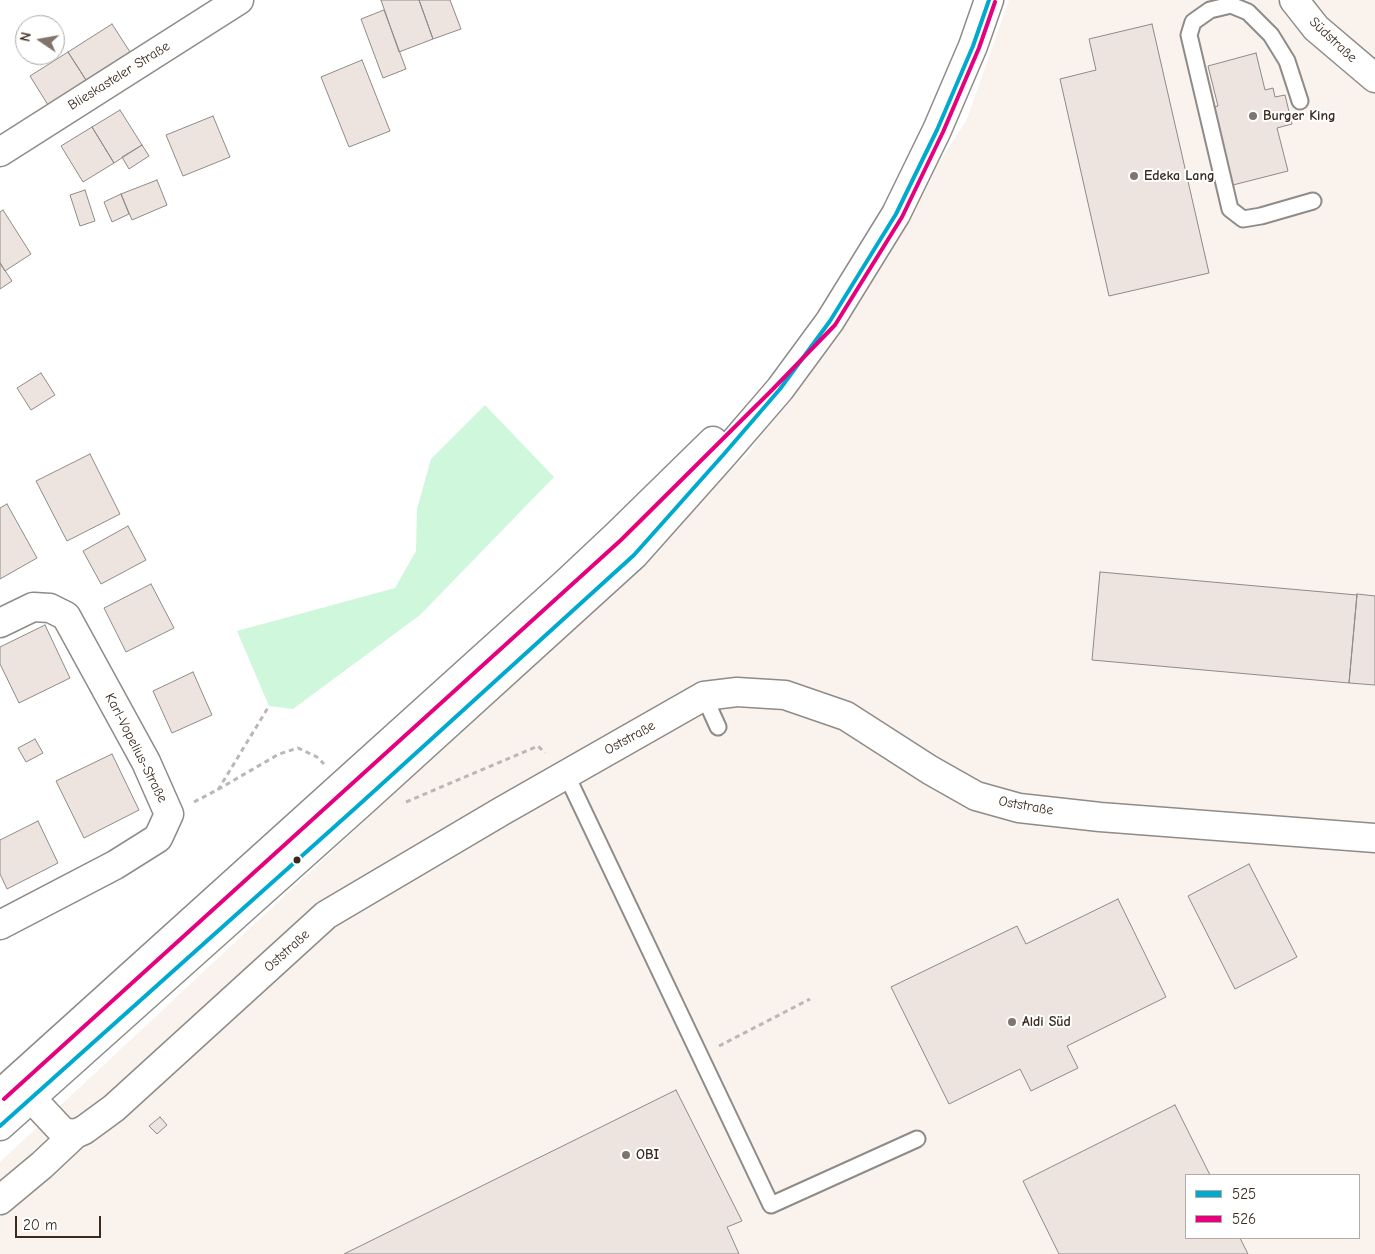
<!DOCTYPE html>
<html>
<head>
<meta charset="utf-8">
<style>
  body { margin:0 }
  #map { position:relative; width:1375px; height:1254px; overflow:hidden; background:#fff; font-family:"Comic Neue",sans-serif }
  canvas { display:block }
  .legend { position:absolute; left:1185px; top:1174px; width:175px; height:65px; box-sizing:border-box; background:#fff; border:1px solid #b1aaa5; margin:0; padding:6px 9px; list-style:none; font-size:15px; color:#3b2a1e }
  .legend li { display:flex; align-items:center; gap:10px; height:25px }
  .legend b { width:25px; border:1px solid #b1aaa5 }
  .north { position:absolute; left:15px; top:15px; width:50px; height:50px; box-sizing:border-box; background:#fff; border:1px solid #b1aaa5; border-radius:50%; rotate:282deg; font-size:14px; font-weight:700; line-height:20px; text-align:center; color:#3b2a1e }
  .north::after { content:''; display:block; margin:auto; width:18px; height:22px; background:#80756d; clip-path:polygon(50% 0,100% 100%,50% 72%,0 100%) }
  .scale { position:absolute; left:15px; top:1216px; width:86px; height:22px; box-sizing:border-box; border:2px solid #3b2a1e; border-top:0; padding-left:6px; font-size:15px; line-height:18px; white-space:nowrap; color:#3b2a1e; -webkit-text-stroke:4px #fff; paint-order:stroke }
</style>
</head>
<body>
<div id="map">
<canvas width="1375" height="1254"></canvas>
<ul class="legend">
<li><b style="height:6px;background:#00a9ce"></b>525</li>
<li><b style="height:6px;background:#e5007d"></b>526</li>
</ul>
<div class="north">N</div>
<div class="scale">20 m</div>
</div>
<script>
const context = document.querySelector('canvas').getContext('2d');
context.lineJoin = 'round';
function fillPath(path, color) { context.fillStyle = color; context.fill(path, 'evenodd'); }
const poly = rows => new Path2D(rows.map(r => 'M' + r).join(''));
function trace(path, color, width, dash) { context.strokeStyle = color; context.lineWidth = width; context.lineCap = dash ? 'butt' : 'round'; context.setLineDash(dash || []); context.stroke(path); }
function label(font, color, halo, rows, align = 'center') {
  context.font = font + ' "Comic Neue",sans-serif'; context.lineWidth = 4; context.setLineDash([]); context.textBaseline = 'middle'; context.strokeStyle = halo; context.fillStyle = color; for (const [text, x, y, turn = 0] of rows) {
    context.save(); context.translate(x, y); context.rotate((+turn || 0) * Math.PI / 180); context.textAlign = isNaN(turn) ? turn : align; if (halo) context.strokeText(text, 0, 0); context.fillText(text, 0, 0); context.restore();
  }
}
fillPath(poly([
  [1009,0,1375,0,1375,1254,0,1254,0,1162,386,801,749,453,966,121],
  [1186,1175,1359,1175,1359,1238,1186,1238]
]), '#faf2ed');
fillPath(poly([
  [485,405,554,477,420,615,293,709,269,706,237,631,395,588,416,551,417,509,431,459]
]), '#cff7db');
const building = poly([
  [381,0,419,0,433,39,399,52,381,0],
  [419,0,450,0,461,29,433,39,419,0],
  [384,10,406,69,383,78,361,19,384,10],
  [112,24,130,52,86,80,68,52,112,24],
  [1152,24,1209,273,1109,296,1060,79,1096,70,1089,39,1152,24],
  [68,52,86,80,48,105,30,76,68,52],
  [1256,53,1265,90,1273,88,1275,97,1285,95,1292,124,1277,128,1288,171,1233,185,1213,107,1218,106,1208,66,1256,53],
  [362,60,390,131,349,147,321,77,362,60],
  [120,110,142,145,114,163,92,127,120,110],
  [213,116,230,157,183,176,166,135,213,116],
  [92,127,114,163,83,182,61,146,92,127],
  [142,145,149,156,129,169,122,157,142,145],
  [157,180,167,205,132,220,121,194,157,180],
  [85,190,95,221,80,226,70,195,85,190],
  [121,194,129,214,112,222,104,202,121,194],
  [3,210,31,254,5,271,0,263,0,212,3,210],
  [0,263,12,281,0,289,0,263],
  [41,373,55,395,31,410,17,388,41,373],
  [90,454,120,514,67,541,36,481,90,454],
  [7,504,37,558,0,579,0,508,7,504],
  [128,526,146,560,101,584,83,551,128,526],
  [1100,572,1357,595,1349,683,1092,660,1100,572],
  [151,584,174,628,126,652,104,608,151,584],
  [1357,594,1375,596,1375,685,1349,683,1357,594],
  [45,625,70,678,19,703,0,664,0,647,45,625],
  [193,672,212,715,172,733,153,691,193,672],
  [35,739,43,753,26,762,18,748,35,739],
  [112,754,139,810,84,838,56,781,112,754],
  [38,821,58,863,7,889,0,874,0,840,38,821],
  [1249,864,1297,957,1235,989,1188,896,1249,864],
  [1118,899,1166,997,1067,1046,1078,1068,1031,1091,1020,1069,949,1104,891,987,1017,926,1026,944,1118,899],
  [676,1090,742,1221,727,1227,739,1254,344,1254,676,1090],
  [1175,1105,1210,1175,1186,1175,1186,1238,1240,1238,1248,1254,1059,1254,1023,1181,1175,1105],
  [160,1117,167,1125,157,1134,149,1126,160,1117]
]);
fillPath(building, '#ede4df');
trace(building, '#8e8b88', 1);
const service = poly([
  [1300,101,1287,61,1271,35,1248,12,1231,5,1210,10,1193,22,1189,35,1230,209,1243,219,1261,216,1313,201],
  [704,696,718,727],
  [566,774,771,1205,917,1139]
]);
const minor = poly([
  [0,152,239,0],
  [0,623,33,607,50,608,66,616,146,762,169,814,158,838,115,865,0,925],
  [0,1200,42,1165,75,1134,84,1130,114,1108,326,915,502,811,704,696,737,692,785,695,846,716,930,770,976,796,1019,808,1100,817,1375,838]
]);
const tertiary = poly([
  [1294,0,1316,28,1375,78]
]);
const secondary = poly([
  [18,1084,63,1132,75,1134],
  [0,1094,566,583,617,535,713,441],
  [0,1126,361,803,634,555,724,454,780,389,830,321,896,214,937,130,973,46,989,0]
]);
trace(service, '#8e8b88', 19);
trace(minor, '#8e8b88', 31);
trace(tertiary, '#8e8b88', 31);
trace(secondary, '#8e8b88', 31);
trace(poly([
  [218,790,269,706],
  [194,802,217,790,279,754,298,748,317,757,324,764],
  [406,802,538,746,545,753],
  [719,1046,810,999]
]), '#b9b8b6', 3, [5, 4]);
trace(service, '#fff', 15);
trace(minor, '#fff', 28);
trace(tertiary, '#fff', 28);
trace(secondary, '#fff', 28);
trace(poly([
  [0,1126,361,803,634,555,724,454,780,389,830,321,896,214,937,130,973,46,989,0]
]), '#00a9ce', 4);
trace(poly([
  [4,1099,621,540,772,390,835,325,902,217,943,132,979,48,995,2]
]), '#e5007d', 4);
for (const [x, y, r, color] of [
  [1253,116,5,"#80756d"],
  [1134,176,5,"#80756d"],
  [297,860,4.5,"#3b2a1e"],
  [1012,1022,5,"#80756d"],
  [626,1155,5,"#80756d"]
]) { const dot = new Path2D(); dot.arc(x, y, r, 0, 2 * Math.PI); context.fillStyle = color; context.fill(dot); trace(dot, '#fff', 2); }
label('14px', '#3b2a1e', '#fff', [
  ["Südstraße",1333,40,43],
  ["Blieskasteler Straße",119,76,-32],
  ["Oststraße",630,738,-29],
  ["Karl-Vopelius-Straße",136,748,63],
  ["Oststraße",1026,806,10],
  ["Oststraße",287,951,-42]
]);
label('bold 14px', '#3b2a1e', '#fff', [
  ["Burger King",1263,116],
  ["Edeka Lang",1144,176],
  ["Aldi Süd",1022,1022],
  ["OBI",636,1155]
], 'left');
</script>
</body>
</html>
